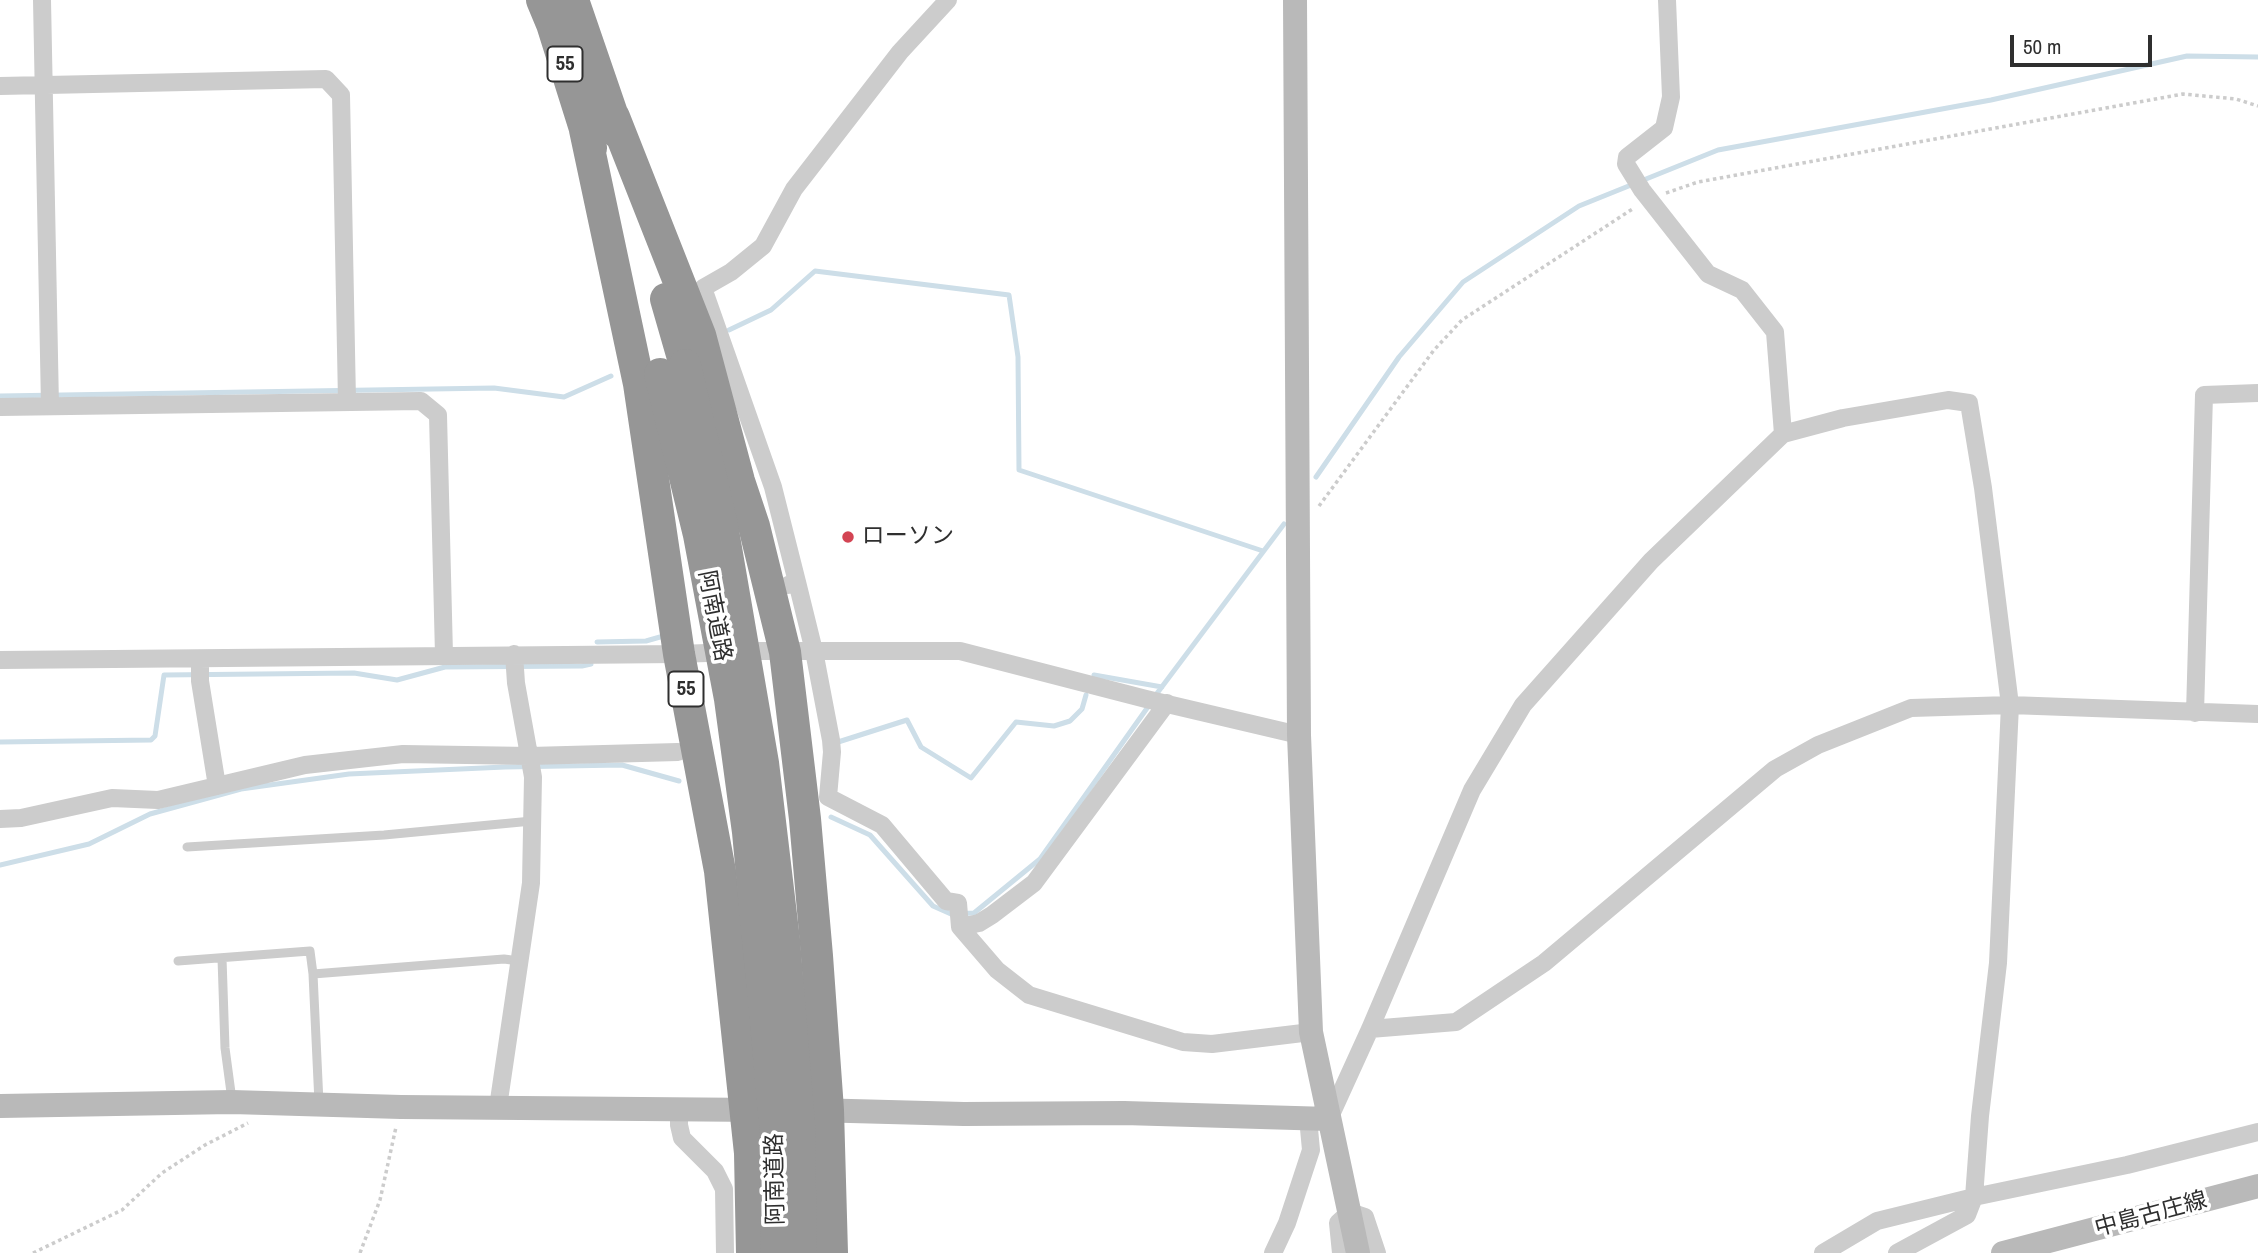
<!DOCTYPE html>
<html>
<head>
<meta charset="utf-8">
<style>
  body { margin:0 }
  #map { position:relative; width:2258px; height:1253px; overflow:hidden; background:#fff; font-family:"Archivo Narrow",sans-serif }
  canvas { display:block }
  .scale { position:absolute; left:2010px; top:35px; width:142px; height:32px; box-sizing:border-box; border:4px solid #2f2f2f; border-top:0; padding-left:9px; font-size:21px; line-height:24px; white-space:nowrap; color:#2f2f2f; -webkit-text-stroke:5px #fff; paint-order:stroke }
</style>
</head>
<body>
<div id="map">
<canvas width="2258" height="1253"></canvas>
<div class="scale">50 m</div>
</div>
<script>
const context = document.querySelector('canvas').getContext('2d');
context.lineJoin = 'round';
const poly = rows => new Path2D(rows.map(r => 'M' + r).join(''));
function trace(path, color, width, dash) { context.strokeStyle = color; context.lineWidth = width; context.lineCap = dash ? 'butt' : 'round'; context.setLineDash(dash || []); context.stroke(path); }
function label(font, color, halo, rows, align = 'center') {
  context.font = font + ' "Archivo Narrow","Noto Sans JP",sans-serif'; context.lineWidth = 7; context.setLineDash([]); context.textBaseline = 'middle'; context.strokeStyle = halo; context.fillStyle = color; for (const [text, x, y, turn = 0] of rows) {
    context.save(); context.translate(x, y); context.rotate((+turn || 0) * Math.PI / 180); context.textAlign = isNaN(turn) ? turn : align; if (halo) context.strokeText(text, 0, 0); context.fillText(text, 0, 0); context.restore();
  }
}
trace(poly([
  [729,330,771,310,815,271,1009,295,1018,357,1019,470,1263,551],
  [0,396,494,388,564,397,611,376],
  [1316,477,1399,357,1463,282,1579,206,1718,150,1991,100,2187,56,2258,57],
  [597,642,646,641,667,635],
  [1094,675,1162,687],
  [1155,696,1284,524],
  [0,742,151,740,155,736,164,675,354,673,397,680,445,667,582,666,591,664],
  [835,743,907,720,921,747,971,778,1016,722,1054,726,1070,721,1082,709,1086,695],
  [831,817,870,835,933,906,951,914,974,913,1040,859,1150,704],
  [0,865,89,844,150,814,241,789,349,774,505,767,622,765,679,781]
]), '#cddee8', 5);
trace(poly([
  [1666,193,1698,182,2183,94,2236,99,2258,106],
  [1319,506,1434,350,1462,320,1634,208],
  [33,1253,122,1210,162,1173,205,1145,248,1123],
  [360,1253,380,1200,396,1127]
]), '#ccc', 3.5, [3.5, 3.5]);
trace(poly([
  [187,847,384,835,532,821],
  [222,958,225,1048,232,1100],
  [178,961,310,951,313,974,319,1103],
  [313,974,504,959,519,961]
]), '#ccc', 9);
trace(poly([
  [42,0,50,406],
  [1667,0,1671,97,1664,128,1627,157,1626,164,1642,190,1708,274,1742,290,1775,332,1783,434],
  [0,86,326,79,341,95,347,401],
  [0,407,421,401,438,415,444,655],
  [797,582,814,651,831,740,832,752,828,797,882,825,946,901,958,903,960,927,979,923,992,915,1034,883,1167,703],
  [788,585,797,582,773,487,703,288,731,272,763,246,794,189,900,52,948,0],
  [0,660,679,654,761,651,960,651,1146,699,1299,735],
  [200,660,200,681,217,786],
  [2195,713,2204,395,2258,393],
  [0,819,21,818,112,798,158,800,305,765,403,754,530,756,678,752],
  [960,927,997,970,1029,995,1183,1042,1212,1044,1311,1032],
  [1370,1029,1456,1022,1544,963,1775,769,1818,745,1911,708,2010,705,2258,714],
  [498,1107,531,883,533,777,516,683,514,654],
  [679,1110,679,1125,682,1138,715,1171,724,1189,725,1253],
  [1329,1119,1370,1029,1472,790,1523,705,1651,561,1783,434,1843,418,1948,400,1969,403,1983,488,2010,705,1998,963,1980,1116,1974,1197,1967,1215,1897,1253],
  [1273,1253,1287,1223,1311,1150,1308,1118],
  [1341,1253,1338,1223,1350,1212,1365,1217,1377,1253],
  [1823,1253,1877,1221,1974,1197,2127,1165,2258,1132]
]), '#ccc', 18);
trace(poly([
  [1295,0,1299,735,1311,1032,1358,1253],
  [0,1106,232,1102,401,1107,762,1110],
  [813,1110,964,1114,1124,1113,1329,1119],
  [2003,1253,2258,1186]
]), '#b9b9b9', 24);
trace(poly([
  [542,0,552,24,591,148],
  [573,0,619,134],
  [614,117,700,335,739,481,754,526,785,652,805,819,817,956,828,1110,832,1253],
  [585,130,639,384,679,654,720,871,750,1153,752,1253],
  [666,299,685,365]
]), '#969696', 32);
trace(poly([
  [685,365,722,525,763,763,784,940,799,1123,801,1253],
  [660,374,699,535,730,699,748,832,775,1121,777,1253]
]), '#969696', 32);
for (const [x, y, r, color] of [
  [848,537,7,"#d34453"]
]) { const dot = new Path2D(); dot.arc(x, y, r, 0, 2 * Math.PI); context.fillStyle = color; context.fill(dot); trace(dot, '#fff', 2.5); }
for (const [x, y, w] of [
  [565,64,35],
  [686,689,35]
]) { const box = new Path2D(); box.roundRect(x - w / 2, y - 17.5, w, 35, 5); context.fillStyle = '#fff'; context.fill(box); trace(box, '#2f2f2f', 2); }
label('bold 21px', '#2f2f2f', null, [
  ["55",565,64],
  ["55",686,689]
]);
label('23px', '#2f2f2f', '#fff', [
  ["ローソン",862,537]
], 'left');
label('23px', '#2f2f2f', '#fff', [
  ["阿南道路",714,616,79],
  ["阿南道路",776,1179,-91],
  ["中島古庄線",2151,1215,-15]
]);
</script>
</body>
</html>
